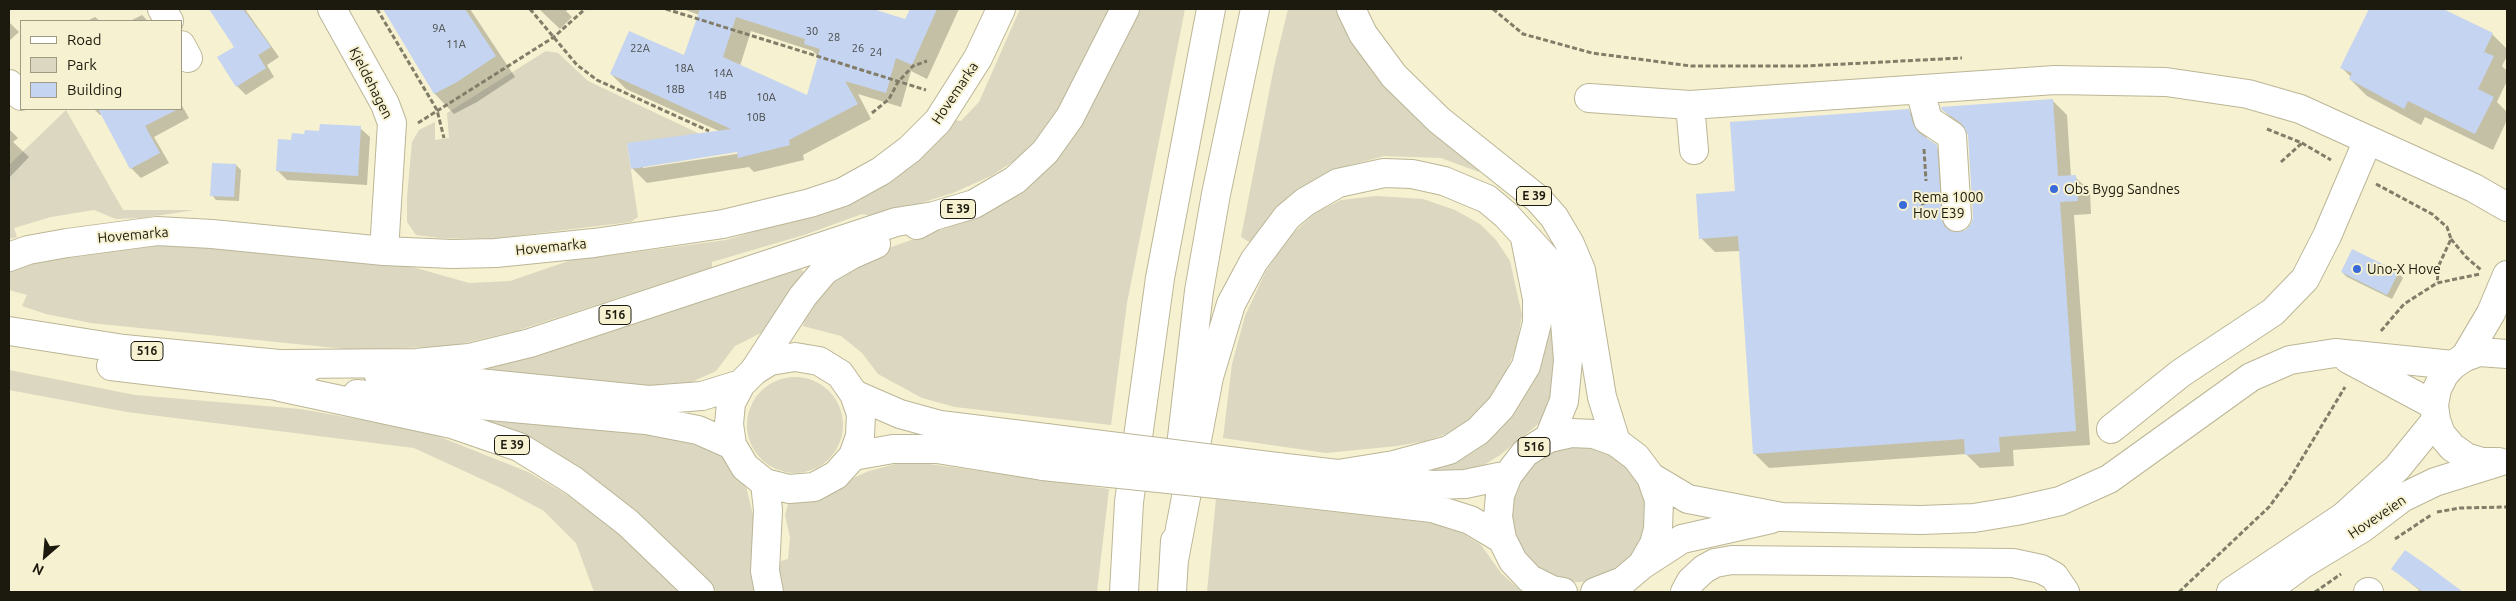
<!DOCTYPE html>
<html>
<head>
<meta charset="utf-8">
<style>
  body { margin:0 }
  #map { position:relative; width:2516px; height:601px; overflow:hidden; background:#f6f1d0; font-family:Ubuntu,sans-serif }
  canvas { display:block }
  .frame { position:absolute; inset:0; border:10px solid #1c1a0e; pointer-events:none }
  .legend { position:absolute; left:20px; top:20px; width:162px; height:90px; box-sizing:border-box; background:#f6f1d0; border:1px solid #9f9b82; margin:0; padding:6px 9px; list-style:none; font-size:15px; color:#1c1a0e }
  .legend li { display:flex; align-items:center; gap:10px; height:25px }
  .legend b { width:25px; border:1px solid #9f9b82 }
  .north { position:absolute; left:20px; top:531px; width:50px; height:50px; -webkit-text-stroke:4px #f6f1d0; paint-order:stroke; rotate:207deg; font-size:14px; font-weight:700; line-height:20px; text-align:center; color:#1c1a0e }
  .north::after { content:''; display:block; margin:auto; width:18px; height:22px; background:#1c1a0e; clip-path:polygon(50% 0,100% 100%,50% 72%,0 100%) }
</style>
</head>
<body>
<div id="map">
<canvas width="2516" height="601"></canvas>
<div class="frame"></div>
<ul class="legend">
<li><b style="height:6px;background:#fff"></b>Road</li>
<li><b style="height:14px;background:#dbd7c0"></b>Park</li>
<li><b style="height:14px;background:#c5d4f0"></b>Building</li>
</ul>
<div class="north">N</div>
</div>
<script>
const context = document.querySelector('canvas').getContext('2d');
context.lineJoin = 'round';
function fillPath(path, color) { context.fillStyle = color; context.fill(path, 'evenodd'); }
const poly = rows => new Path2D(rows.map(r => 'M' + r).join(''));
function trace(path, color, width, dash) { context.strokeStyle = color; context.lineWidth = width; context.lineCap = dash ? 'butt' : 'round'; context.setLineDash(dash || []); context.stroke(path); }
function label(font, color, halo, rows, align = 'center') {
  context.font = font + ' Ubuntu,sans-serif'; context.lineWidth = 4; context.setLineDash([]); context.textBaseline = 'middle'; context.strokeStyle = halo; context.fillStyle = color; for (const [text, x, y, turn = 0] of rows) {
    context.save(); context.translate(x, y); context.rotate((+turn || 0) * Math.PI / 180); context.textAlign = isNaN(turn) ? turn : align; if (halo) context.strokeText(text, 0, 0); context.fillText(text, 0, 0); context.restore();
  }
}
fillPath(poly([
  [1020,9,1113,9,1075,84,1049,125,1020,157,991,176,953,193,875,217,862,214,807,234,712,262,712,271,692,274,516,331,452,346,355,350,91,323,46,314,22,306,27,295,9,290,9,268,37,258,159,240,307,251,319,259,409,266,469,283,510,281,586,255,600,257,726,240,793,220,954,120,961,121,979,102],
  [1136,9,1185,9,1127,303,1111,425,955,407,922,398,878,374,862,353,841,336,803,326,805,316,823,290,849,268,877,252,983,215,1023,189],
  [1288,9,1340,9,1479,165,1479,172,1441,158,1384,156,1332,170,1293,195,1251,243,1241,237,1274,67],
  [546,51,558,53,588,81,700,134,627,144,638,217,631,222,490,239,439,238,416,235,407,222,407,197,412,142,419,130,435,122,435,140,449,138,447,113],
  [66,110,123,210,195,210,142,218,116,219,94,210,51,217,14,228,17,237,9,239,9,165],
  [1376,196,1423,199,1455,210,1480,224,1496,240,1510,261,1522,315,1516,348,1504,377,1489,401,1472,419,1452,432,1426,441,1397,446,1326,453,1223,438,1232,364,1245,316,1266,271,1289,237,1315,213,1341,200],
  [797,265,807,275,775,326,735,346,716,371,692,382,661,389,474,374,473,364],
  [1552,304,1557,387,1542,421,1500,455,1471,473,1417,471,1487,438,1513,414,1530,387,1545,347],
  [9,370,135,395,300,409,425,431,528,472,569,496,623,536,682,592,594,592,576,543,544,511,501,488,414,448,127,412,9,390],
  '747 425a48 48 0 1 1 96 0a48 48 0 1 1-96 0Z',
  [471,414,678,435,722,454,745,482,755,523,757,592,717,592,667,544,462,418],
  '1511 514a68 68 0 1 1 136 0a68 68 0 1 1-136 0Z',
  [922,463,1109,489,1097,592,781,592,778,576,781,561,788,559,790,537,785,515,788,504,798,502,869,471,896,464],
  [1216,499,1433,523,1462,533,1481,545,1501,573,1522,592,1207,592]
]), '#dbd7c0');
fillPath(poly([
  [211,9,245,9,279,57,267,65,274,77,246,95,237,86,235,47],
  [385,9,470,9,515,77,477,102,454,114,435,94],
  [539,9,569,9,566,11,572,17,560,29],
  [683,9,869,9,906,20,911,9,959,9,927,79,911,71,901,107,858,94,871,119,803,155,804,160,754,172,749,167,647,183,632,168,721,132,626,89,611,74,685,57,699,15],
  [751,31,813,51,819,57,807,97,740,66],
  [743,150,743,153,643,168,643,165],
  [2370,9,2445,9,2444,11,2492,34,2507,49,2507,56,2502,66,2507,71,2507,81,2497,102,2507,112,2507,120,2493,150,2425,117,2421,125,2367,96,2350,79,2351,77,2342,68],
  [142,15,148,21,130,21],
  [95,17,100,21,87,21],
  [9,22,19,32,9,41],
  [2053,101,2067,115,2071,177,2075,177,2090,191,2091,214,2074,215,2090,445,2013,450,2014,466,1980,468,1966,454,1769,468,1754,453,1740,251,1715,252,1701,238,1736,192,1909,111,1923,125,1927,139,1951,160,1955,233,1967,231,1972,225,1974,217,1969,135,1943,110],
  [181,104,189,118,154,137,169,163,141,178,131,168,102,114,100,115,94,109,181,109],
  [360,128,370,137,367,185,287,180,277,170,292,142,320,132],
  [9,129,18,138,13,142,29,157,9,178],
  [236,165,241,170,239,201,216,200,212,195],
  [2342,272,2398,273,2403,278,2392,299,2347,277],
  [2405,552,2461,592,2417,592,2419,590,2393,569]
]), '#0003');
fillPath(poly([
  [209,9,243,9,271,47,258,55,266,68,236,87,217,57,234,47],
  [383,9,465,9,496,56,457,82,434,94],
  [700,9,873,9,905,19,910,9,937,9,912,65,896,58,886,93,845,81,858,104,789,140,790,145,738,158,737,152,631,169,627,143,731,129,610,74,629,31,684,55],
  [736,17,805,39,804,44,820,49,807,95,723,57],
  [2369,9,2443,9,2493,33,2484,52,2494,56,2478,89,2494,97,2475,134,2408,101,2404,109,2349,79,2352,73,2340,68],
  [2053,99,2058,176,2076,175,2078,201,2060,202,2076,431,1999,437,2000,452,1965,455,1964,439,1753,454,1738,236,1699,239,1696,194,1735,191,1730,122,1909,109,1913,124,1919,133,1937,145,1942,218,1944,226,1950,231,1958,232,1966,230,1971,224,1973,217,1968,135,1961,123,1942,110,1941,107],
  [98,109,178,109,145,126,160,153,130,169],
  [320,124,361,126,358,176,276,171,278,139,291,140,292,133,304,134,305,130,319,131],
  [212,163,236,164,234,197,210,196],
  [2352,249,2399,272,2387,295,2341,272],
  [2405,550,2431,568,2463,592,2423,592,2391,569]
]), '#c5d4f0');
const minor = poly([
  [162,9,169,21],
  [332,9,385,104,392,123,384,251],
  [181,45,188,58],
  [9,84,21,96],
  [1920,90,1928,120,1952,136,1957,217],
  [1589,98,1690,105,2055,80,2166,82,2248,94,2300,109,2474,188,2507,207],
  [1690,105,1694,150],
  [9,257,28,250,67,243,157,231,212,234,384,251,452,254,496,253,594,243,723,224,810,203,843,192,881,171,910,149,938,121,978,58,1001,9],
  [2465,357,2491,313,2507,275],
  [2111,429,2181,373,2273,312,2305,279,2327,236,2368,140],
  [1685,592,1691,581,1704,569,1715,563,1732,560,2013,563,2041,569,2054,576,2065,592],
  [2368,592,2369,592]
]);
const major = poly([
  [9,331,124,349,310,367],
  [2348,359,2434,405],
  [111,366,304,389],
  [378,373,649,400,702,396,741,384],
  [357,394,646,420,698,430,732,445],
  [854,394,861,414,860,436,853,456,836,475,814,487,789,489,765,483,745,467,732,445,729,424,731,403,741,384,754,371,770,361,795,357,819,361,840,374,854,394,900,414,940,425,1046,438],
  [853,456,893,449,937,449,1043,466],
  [2496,462,2482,462,2466,457,2452,447,2441,434,2436,420,2434,405,2437,389,2444,375,2453,365,2465,357,2479,352,2507,354],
  [1277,467,1433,485,1465,484,1508,475],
  [1651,477,1688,499,1782,517,1921,520,1974,518,2016,511,2060,501,2109,479,2251,377,2290,360,2335,353,2453,365],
  [1274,490,1432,508,1470,520,1502,539],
  [1642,565,1682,539,1771,519],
  [1563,592,1552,590,1530,579,1513,561,1502,539,1498,517,1500,495,1508,475,1525,453,1549,438,1571,433,1594,434,1616,442,1636,457,1651,477,1659,500,1658,529,1654,544,1642,565,1623,581,1595,592],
  [2231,592,2343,517,2397,468,2436,420],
  [2265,592,2303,564,2361,529,2402,498,2435,482,2499,462]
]);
const highway = poly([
  [1351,9,1363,34,1394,76,1439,120,1538,199,1554,217,1570,244,1581,270,1602,397,1616,442],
  [917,225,934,216,974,204,1015,180,1045,152,1070,117,1125,9],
  [286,364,416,363,469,358,530,343,896,222,934,216],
  [754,371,803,296,825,270,851,255,876,244],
  [280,387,452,424,519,447,574,481,628,523,700,592],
  [1181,446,1199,291,1216,194,1255,9],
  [1338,474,1394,465,1449,450,1478,431,1501,407,1526,366,1537,323,1537,299,1525,238],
  [765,483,768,510,765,571,769,592],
  [1174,560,1209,377,1231,304,1254,261,1287,217,1305,202,1338,183,1384,173,1412,174,1444,181,1487,199,1506,215,1548,261,1560,288,1565,322,1568,360,1564,401,1549,438],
  [1124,592,1129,502,1160,278,1211,9],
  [1172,592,1175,541]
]);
trace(minor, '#bbb697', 30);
trace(major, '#bbb697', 30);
trace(highway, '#bbb697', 30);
trace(poly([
  [377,9,437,110,444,138],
  [530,9,577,65,597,80,709,131],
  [666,9,926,90],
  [1493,9,1523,34,1592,53,1691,66,1804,66,1962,58],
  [872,113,889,99,898,82,913,66,927,61],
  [418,123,554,37,585,9],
  [2267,129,2302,143,2331,160],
  [1924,149,1926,181],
  [2281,162,2302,143],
  [2376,184,2432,214,2447,227,2451,239,2439,265,2437,283],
  [1921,204,1928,202],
  [2451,239,2466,257,2481,270],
  [2381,331,2404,304,2437,283,2480,274],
  [2437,512,2460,508,2507,507],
  [2395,539,2431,515],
  [2179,592,2269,507,2289,480,2345,387],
  [2315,592,2341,574]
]), '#817d68', 3, [5, 2.5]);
trace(minor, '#fff', 28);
trace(major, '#fff', 28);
trace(highway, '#fff', 28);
const majorBridge = poly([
  [1046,438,1277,467],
  [1043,466,1274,490]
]);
trace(majorBridge, '#bbb697', 30, []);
trace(majorBridge, '#fff', 28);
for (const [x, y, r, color] of [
  [2054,189,5,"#396ada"],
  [1903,205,5,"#396ada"],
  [2357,269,5,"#396ada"]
]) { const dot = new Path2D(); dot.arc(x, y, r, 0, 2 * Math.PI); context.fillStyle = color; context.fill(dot); trace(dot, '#f6f1d0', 2); }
label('11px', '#464846', null, [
  ["9A",439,28],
  ["30",812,31],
  ["28",834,37],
  ["11A",456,44],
  ["22A",640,48],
  ["26",858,48],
  ["24",876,52],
  ["18A",684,68],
  ["14A",723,73],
  ["18B",675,89],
  ["14B",717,95],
  ["10A",766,97],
  ["10B",756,117]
]);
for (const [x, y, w] of [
  [1534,196,35],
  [958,209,35],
  [615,315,32],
  [147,351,32],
  [512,445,35],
  [1534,447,32]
]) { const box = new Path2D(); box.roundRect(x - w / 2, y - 9.5, w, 19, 4); context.fillStyle = '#f6f1d0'; context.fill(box); trace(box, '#1c1a0e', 1); }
label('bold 12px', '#1c1a0e', null, [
  ["E 39",1534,196],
  ["E 39",958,209],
  ["516",615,315],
  ["516",147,351],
  ["E 39",512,445],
  ["516",1534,447]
]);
label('14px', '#1c1a0e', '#f6f1d0', [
  ["Kjeldehagen",371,83,63],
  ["Hovemarka",955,93,-56],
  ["Hovemarka",133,235,-5],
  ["Hovemarka",551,247,-6],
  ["Hoveveien",2377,517,-34]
]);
label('14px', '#1c1a0e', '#f6f1d0', [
  ["Obs Bygg Sandnes",2064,189],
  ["Rema 1000",1913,197],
  ["Hov E39",1913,213],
  ["Uno-X Hove",2367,269]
], 'left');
</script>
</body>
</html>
